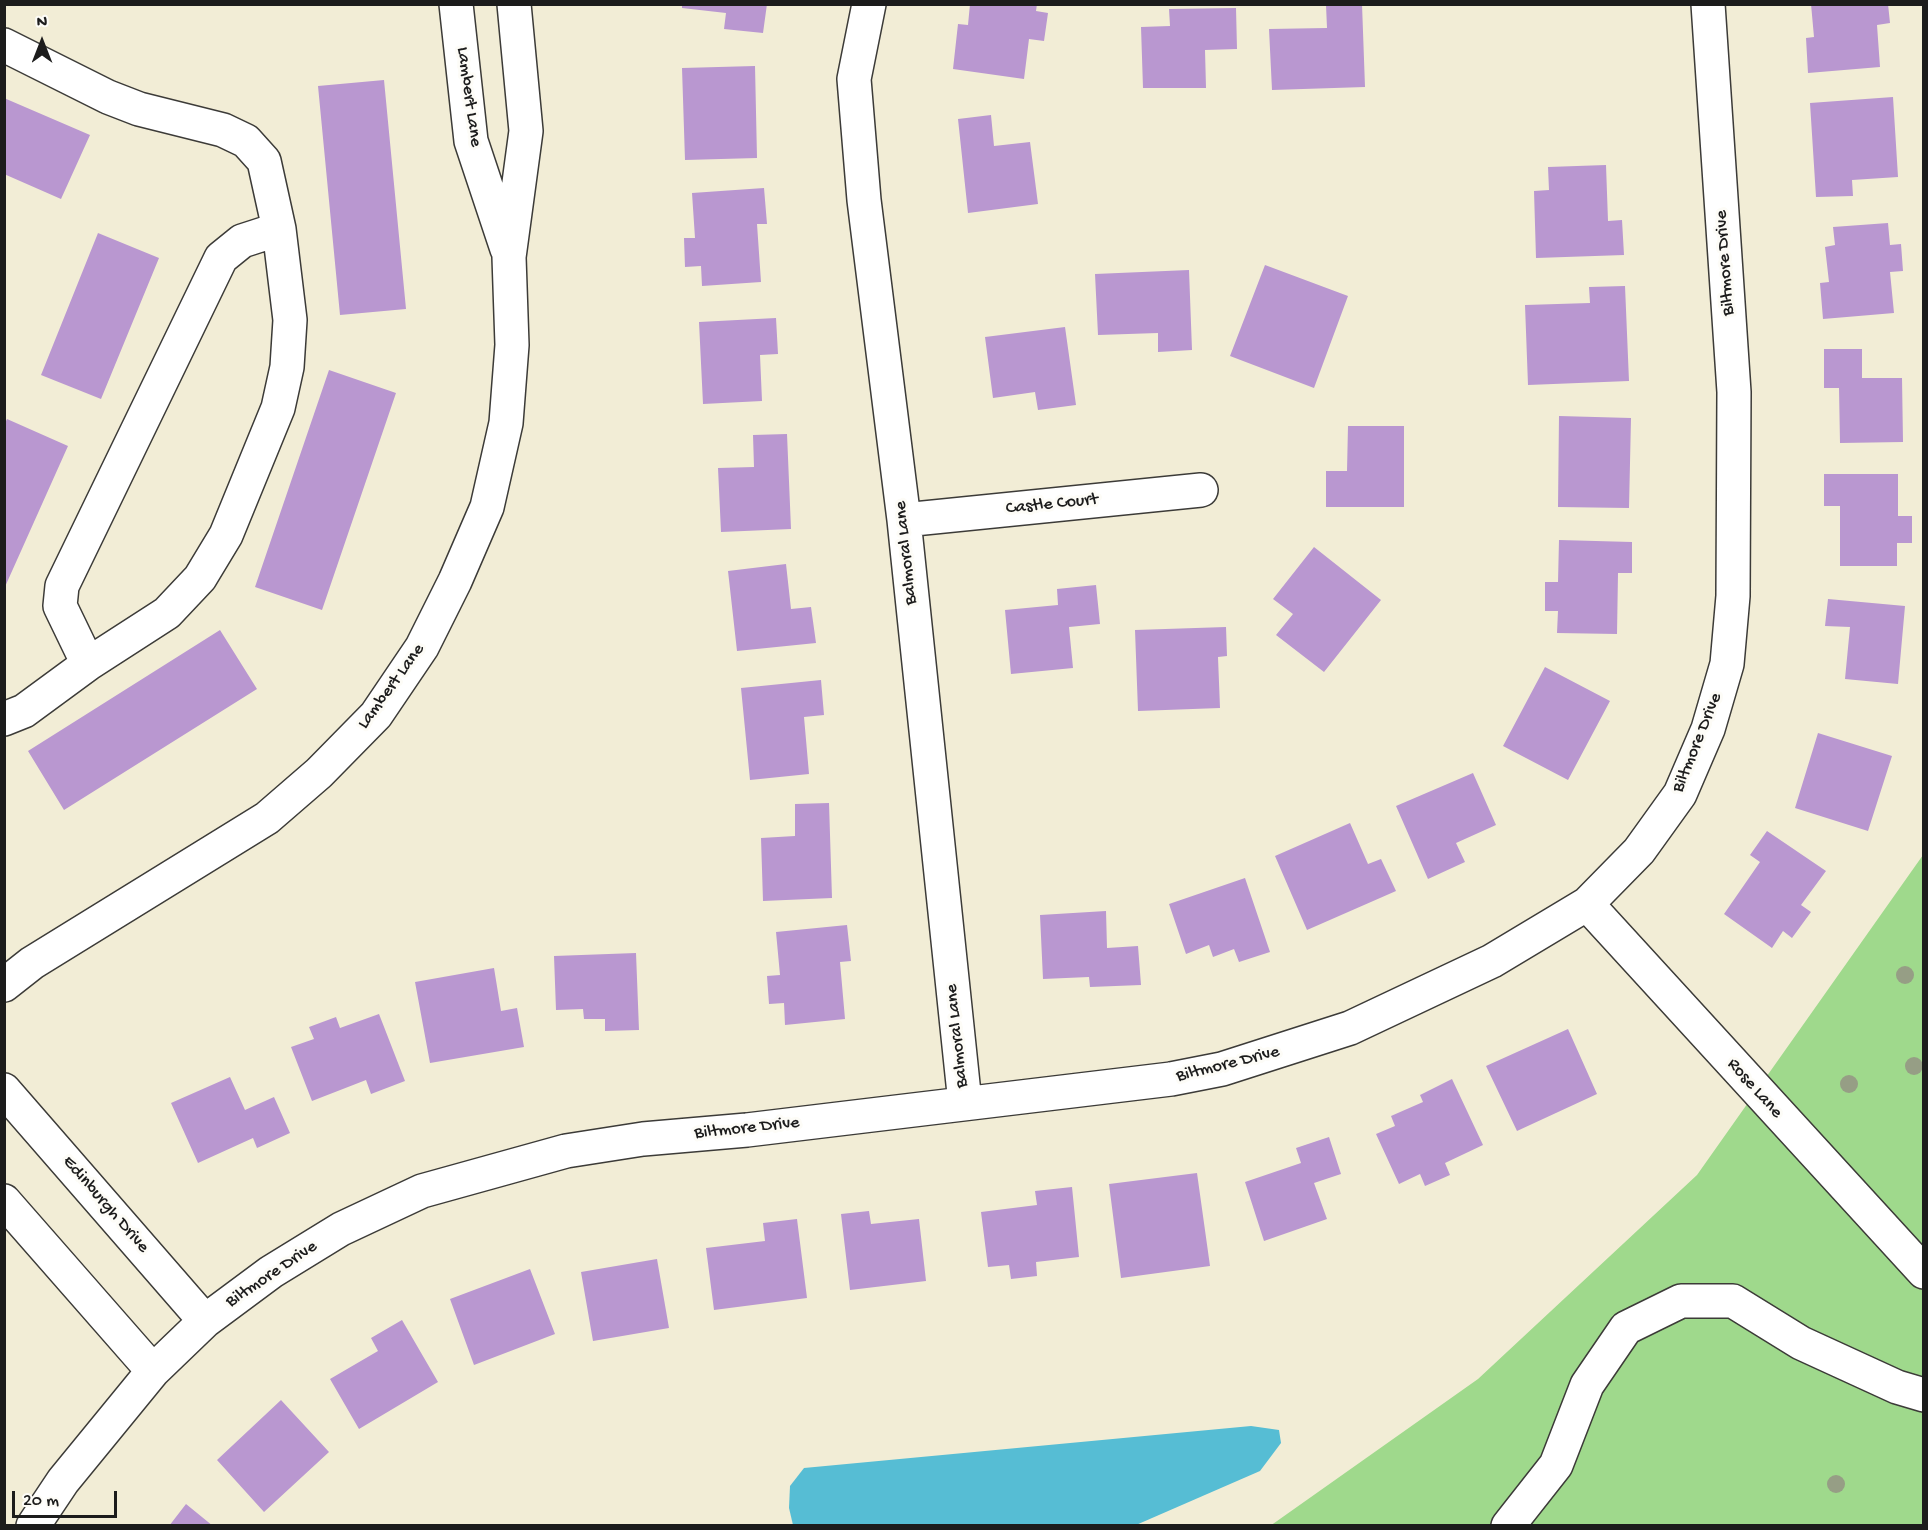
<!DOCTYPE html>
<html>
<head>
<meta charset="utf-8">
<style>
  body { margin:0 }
  #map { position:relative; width:1928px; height:1530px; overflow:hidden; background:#f2edd6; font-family:"Gochi Hand",sans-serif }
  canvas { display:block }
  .frame { position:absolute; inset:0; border:6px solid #1c1c1c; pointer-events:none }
  .north { position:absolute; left:12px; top:12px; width:60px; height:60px; -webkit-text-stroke:4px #fdfcf7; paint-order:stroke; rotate:0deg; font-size:16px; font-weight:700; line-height:24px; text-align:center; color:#1c1c1c }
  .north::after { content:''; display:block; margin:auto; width:21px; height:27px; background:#1c1c1c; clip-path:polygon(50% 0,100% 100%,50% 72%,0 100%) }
  .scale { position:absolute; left:12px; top:1491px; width:105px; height:27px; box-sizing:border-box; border:3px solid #1c1c1c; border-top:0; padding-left:8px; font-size:18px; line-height:21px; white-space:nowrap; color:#1c1c1c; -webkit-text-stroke:4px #fdfcf7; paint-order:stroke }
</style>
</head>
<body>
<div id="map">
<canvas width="1928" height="1530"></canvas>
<div class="frame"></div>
<div class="north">N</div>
<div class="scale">20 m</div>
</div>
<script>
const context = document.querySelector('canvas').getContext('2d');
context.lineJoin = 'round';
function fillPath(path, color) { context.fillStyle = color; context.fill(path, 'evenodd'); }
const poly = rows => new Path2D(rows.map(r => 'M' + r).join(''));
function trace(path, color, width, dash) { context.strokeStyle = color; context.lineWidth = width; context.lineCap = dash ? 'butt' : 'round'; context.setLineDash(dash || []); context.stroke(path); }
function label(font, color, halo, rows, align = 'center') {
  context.font = font + ' "Gochi Hand",sans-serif'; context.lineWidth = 6; context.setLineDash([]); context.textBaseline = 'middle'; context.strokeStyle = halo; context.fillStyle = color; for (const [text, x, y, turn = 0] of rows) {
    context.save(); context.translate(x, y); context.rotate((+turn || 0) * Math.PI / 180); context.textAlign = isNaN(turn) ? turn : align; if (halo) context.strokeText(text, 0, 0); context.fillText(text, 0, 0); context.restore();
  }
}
fillPath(poly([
  [1923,855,1923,1525,1270,1526,1478,1379,1697,1175]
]), '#9fd98c');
fillPath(poly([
  [1251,1426,1279,1430,1281,1443,1260,1471,1136,1525,793,1525,789,1508,790,1486,804,1468]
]), '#56bdd4');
fillPath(poly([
  [682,4,767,4,763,33,724,29,726,13,682,8],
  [970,4,1037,4,1036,11,1048,13,1044,41,1029,39,1024,79,953,69,958,24,968,25],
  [1333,4,1362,4,1365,87,1272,90,1269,29,1327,28,1326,5],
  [1811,4,1888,4,1890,23,1877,25,1880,67,1808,73,1806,38,1814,37],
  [1236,8,1237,49,1205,50,1206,88,1143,88,1141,27,1170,26,1169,9],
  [755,66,757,158,685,160,682,68],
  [384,80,406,309,340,315,318,86],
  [1893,97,1898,177,1852,180,1853,196,1816,197,1810,103],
  [4,98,90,135,61,199,4,174],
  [991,115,994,146,1030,142,1038,204,968,213,958,119],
  [1606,165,1608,221,1622,220,1624,255,1536,258,1534,191,1549,190,1548,167],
  [764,188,767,224,757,224,761,282,702,286,701,266,685,267,684,238,695,238,692,193],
  [1888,223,1890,245,1901,244,1903,271,1890,272,1894,313,1823,319,1820,283,1829,282,1825,247,1835,245,1833,227],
  [98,233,159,258,101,399,41,375],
  [1265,265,1348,296,1314,388,1230,356],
  [1189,270,1192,350,1158,352,1158,333,1098,335,1095,274],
  [1625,286,1629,381,1528,385,1525,305,1590,303,1589,287],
  [776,318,778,354,760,355,762,401,703,404,699,322],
  [1065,327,1076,405,1038,410,1035,392,993,398,985,337],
  [1824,349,1862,349,1862,378,1902,378,1903,442,1840,443,1839,388,1824,388],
  [329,370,396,393,322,610,255,587],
  [1559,416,1631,418,1629,508,1558,507],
  [7,419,68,446,4,589,4,425],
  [1348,426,1404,426,1404,507,1326,507,1326,471,1347,471],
  [787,434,791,529,721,532,718,468,754,467,753,435],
  [1824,474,1898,474,1898,516,1912,516,1912,543,1897,543,1897,566,1840,566,1840,506,1824,506],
  [1559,540,1632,542,1632,573,1618,573,1617,634,1557,633,1558,611,1545,611,1545,582,1558,582],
  [1314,547,1381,600,1324,672,1276,635,1293,614,1273,599],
  [786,564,791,609,811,607,816,643,737,651,728,571],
  [1096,585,1100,624,1069,627,1073,668,1011,674,1005,610,1058,605,1057,589],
  [1828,599,1905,606,1898,684,1845,679,1850,627,1825,626],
  [1226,627,1227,656,1218,657,1220,708,1138,711,1135,630],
  [220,630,257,689,64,810,28,751],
  [1545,667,1610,701,1568,780,1503,746],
  [821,680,824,715,804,717,809,774,750,780,741,688],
  [1818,733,1892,756,1868,831,1795,808],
  [1473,773,1496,825,1456,843,1465,862,1428,879,1396,806],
  [829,803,832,898,763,901,761,838,795,836,795,804],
  [1350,823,1368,864,1381,859,1396,891,1307,930,1275,856],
  [1767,831,1826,871,1801,905,1811,912,1792,938,1783,931,1772,948,1724,914,1760,862,1750,855],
  [1245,878,1270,952,1239,962,1234,949,1213,957,1209,945,1186,954,1169,904],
  [1106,911,1107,948,1138,946,1141,985,1090,987,1089,977,1043,979,1040,915],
  [847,925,851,961,840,962,845,1019,785,1025,784,1003,769,1004,767,976,780,975,776,932],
  [636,953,639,1030,605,1031,605,1019,584,1019,583,1009,556,1010,554,956],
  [494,968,501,1011,517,1008,524,1047,430,1063,415,982],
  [379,1014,405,1081,371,1094,366,1080,312,1101,291,1047,314,1039,309,1027,336,1017,340,1028],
  [1568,1029,1597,1094,1517,1131,1486,1066],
  [230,1077,245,1110,274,1097,290,1133,257,1148,253,1138,198,1163,171,1103],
  [1452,1079,1483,1145,1445,1163,1450,1175,1425,1186,1420,1174,1399,1184,1376,1134,1395,1126,1391,1116,1423,1102,1420,1095],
  [1329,1137,1341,1174,1314,1183,1327,1219,1264,1241,1245,1182,1301,1163,1296,1148],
  [1197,1173,1210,1266,1121,1278,1109,1184],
  [1072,1187,1079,1257,1036,1262,1037,1276,1011,1279,1009,1265,988,1267,981,1212,1037,1205,1035,1191],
  [869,1211,871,1224,919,1219,926,1281,850,1290,841,1214],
  [797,1219,807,1298,714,1310,706,1248,765,1241,763,1223],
  [657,1259,669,1328,593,1341,581,1272],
  [530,1269,555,1334,474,1365,450,1299],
  [402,1320,438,1382,359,1429,330,1379,378,1351,371,1338],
  [281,1400,329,1452,264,1512,217,1460],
  [186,1504,213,1526,169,1526]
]), '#b997d0');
const minor = poly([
  [456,4,471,141,507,249],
  [869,4,854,79,864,200,904,520,965,1103],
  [4,45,108,97,139,109,223,130,246,141,264,161,279,229,290,320,287,367,278,408,226,535,200,578,167,613,88,664,24,711,4,719],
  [904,520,1201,490],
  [88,664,60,606,62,586,221,258,242,241,279,229],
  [1587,904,1924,1272],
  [4,985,32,963,267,818,319,773,376,715,422,647,455,581,487,507,506,423,512,345,509,257,526,131,514,4],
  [4,1090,205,1321],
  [4,1201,153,1371],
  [33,1526,63,1481,153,1371,205,1321,271,1272,341,1229,422,1191,566,1151,643,1139,747,1130,1171,1079,1222,1069,1350,1028,1492,961,1587,904,1639,851,1680,794,1708,729,1727,664,1733,596,1734,392,1708,4],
  [1508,1526,1556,1465,1587,1385,1626,1328,1681,1301,1733,1301,1801,1343,1897,1387,1924,1395]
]);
trace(minor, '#3c3b38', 36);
trace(minor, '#fff', 33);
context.fillStyle = '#969e85';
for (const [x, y] of [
  [1905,975],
  [1914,1066],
  [1849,1084],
  [1836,1484]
]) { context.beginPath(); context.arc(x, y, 9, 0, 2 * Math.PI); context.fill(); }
label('18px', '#1c1c1c', '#fdfcf7', [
  ["Lambert Lane",468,97,82],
  ["Biltmore Drive",1726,263,-94],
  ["Castle Court",1052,505,-6],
  ["Balmoral Lane",907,553,-96],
  ["Lambert Lane",392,687,-54],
  ["Biltmore Drive",1698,743,-68],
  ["Balmoral Lane",958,1036,-96],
  ["Biltmore Drive",1228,1065,-14],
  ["Rose Lane",1754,1089,48],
  ["Biltmore Drive",747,1129,-6],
  ["Edinburgh Drive",105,1205,49],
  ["Biltmore Drive",272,1275,-34]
]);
</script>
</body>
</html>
